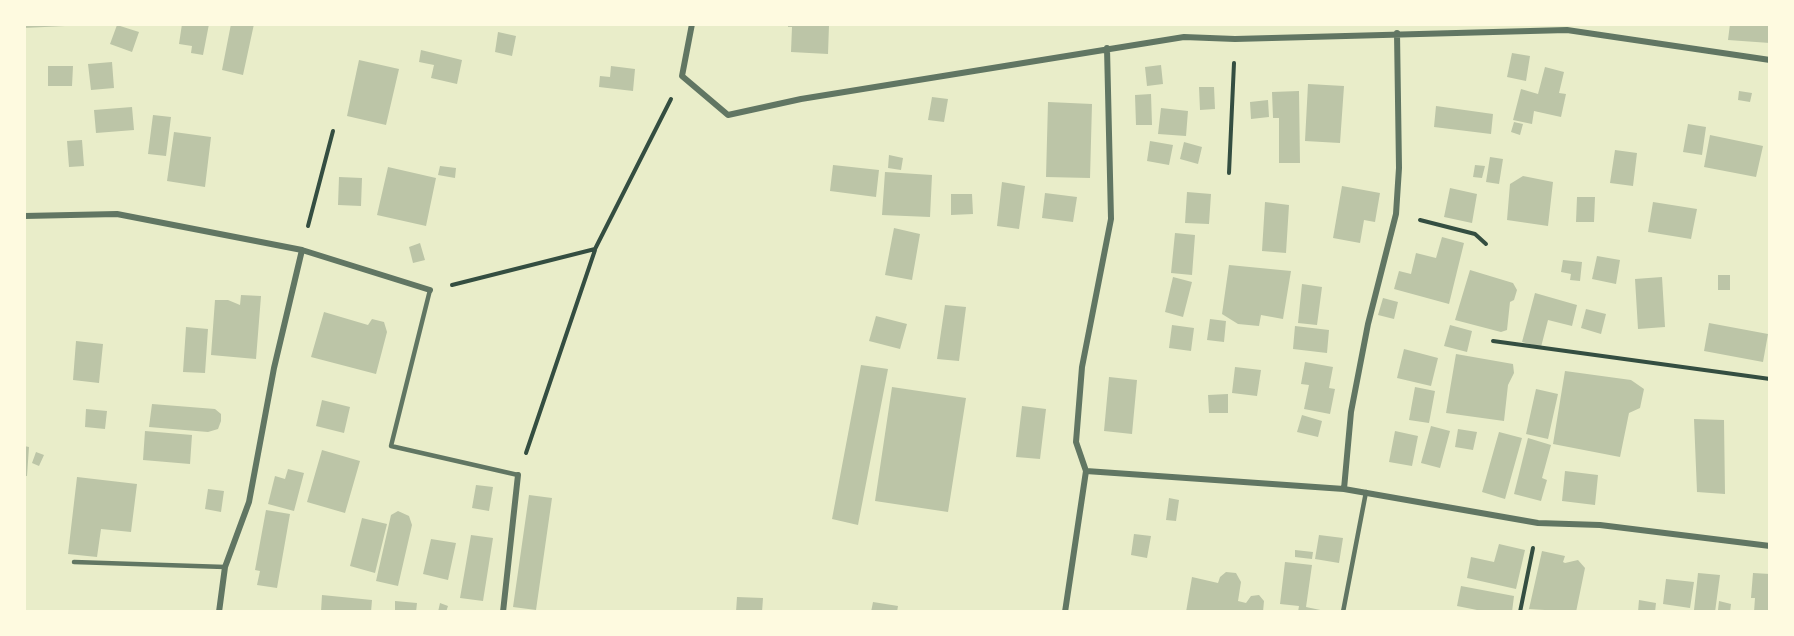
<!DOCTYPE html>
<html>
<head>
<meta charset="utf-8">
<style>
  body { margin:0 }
  #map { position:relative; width:1794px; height:636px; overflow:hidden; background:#e9edc9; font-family:Rubik,sans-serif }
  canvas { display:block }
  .frame { position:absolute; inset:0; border:26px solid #fefae0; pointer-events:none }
</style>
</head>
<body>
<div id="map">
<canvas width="1794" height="636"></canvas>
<div class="frame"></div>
</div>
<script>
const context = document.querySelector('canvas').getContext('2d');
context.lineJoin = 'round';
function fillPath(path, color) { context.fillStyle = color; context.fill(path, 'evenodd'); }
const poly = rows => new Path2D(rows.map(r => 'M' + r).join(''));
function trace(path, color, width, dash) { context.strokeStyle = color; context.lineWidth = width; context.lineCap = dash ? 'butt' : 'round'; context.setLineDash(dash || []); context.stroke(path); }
fillPath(poly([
  [24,24,65,24,65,26,24,28],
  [182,24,209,24,203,55,191,53,192,46,179,44],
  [231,24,254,24,243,75,222,70],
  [788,24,829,25,828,54,791,52,792,27,788,27],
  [1730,24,1770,24,1770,43,1728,40],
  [117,25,139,32,132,52,110,44],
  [498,32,516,36,512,56,495,52],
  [421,50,462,60,457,84,431,78,434,65,419,62],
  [1512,53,1530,56,1526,81,1507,77],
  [359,60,399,69,386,125,347,116],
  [112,62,114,88,91,90,88,64],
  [1161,65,1163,84,1147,86,1145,67],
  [48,66,73,66,72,86,48,86],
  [611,66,635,69,633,91,599,87,600,76,610,77],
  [1545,67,1564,72,1559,93,1566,94,1561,117,1534,111,1532,124,1513,120,1521,89,1538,94],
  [1308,84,1344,86,1340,143,1305,141],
  [1199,87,1214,87,1215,109,1200,110],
  [1299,91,1300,163,1279,163,1279,118,1273,118,1272,92],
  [1739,91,1752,93,1750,102,1738,100],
  [1151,94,1152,125,1136,125,1135,95],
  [932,97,948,99,944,122,928,120],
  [1268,100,1269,117,1251,119,1250,102],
  [1048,102,1092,104,1090,178,1046,177],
  [1436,106,1493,114,1491,134,1434,127],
  [132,107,134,130,96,133,94,110],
  [1161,108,1188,111,1186,136,1158,134],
  [153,115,171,117,166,156,148,154],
  [1514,122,1523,124,1520,135,1511,132],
  [1688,124,1706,127,1702,155,1683,152],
  [174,132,211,137,205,187,167,181],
  [1710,135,1763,146,1756,177,1704,167],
  [82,140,84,166,69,167,67,141],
  [1150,141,1173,145,1169,165,1147,161],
  [1184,142,1202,147,1198,164,1180,159],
  [1615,150,1637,153,1633,186,1610,183],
  [889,155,903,158,901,170,888,168],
  [1490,157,1503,159,1499,184,1486,182],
  [833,165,879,170,876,197,830,191],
  [1475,165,1485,166,1482,178,1473,177],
  [440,166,456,168,455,178,438,175],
  [388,167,436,178,426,226,377,215],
  [885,172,932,175,930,217,882,215],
  [1523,176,1553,182,1548,226,1507,220,1510,184],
  [339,177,362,178,361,206,338,205],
  [1002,182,1025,186,1019,229,997,226],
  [1342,186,1380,193,1375,222,1364,220,1360,243,1333,238],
  [1450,188,1477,194,1472,223,1444,217],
  [1187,192,1211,194,1209,224,1185,223],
  [1045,193,1077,197,1073,222,1042,218],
  [951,194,972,194,973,214,951,215],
  [1577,197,1595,197,1594,222,1576,222],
  [1265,202,1289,205,1286,253,1262,251],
  [1653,202,1697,209,1691,239,1648,232],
  [894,228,920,234,912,280,885,275],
  [1175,233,1195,235,1192,275,1171,273],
  [1442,237,1464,243,1449,304,1394,289,1399,271,1411,274,1416,253,1436,258],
  [420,243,425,260,413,263,409,247],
  [1597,256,1620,260,1616,284,1592,279],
  [1563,260,1582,262,1580,281,1570,280,1571,274,1561,272],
  [1229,265,1291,271,1283,319,1261,315,1259,326,1238,324,1222,314],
  [1470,270,1513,283,1517,290,1514,300,1510,302,1507,330,1501,332,1455,320],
  [1718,275,1730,275,1730,290,1718,290],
  [1173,277,1192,282,1183,317,1165,312],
  [1662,277,1665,327,1638,329,1635,279],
  [1302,284,1322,287,1317,325,1298,323],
  [1535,293,1577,305,1572,326,1548,320,1541,347,1522,342],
  [241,295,261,296,256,359,211,355,215,300,228,300,240,305],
  [1383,298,1398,302,1394,319,1378,315],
  [945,305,966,307,959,361,937,359],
  [1586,309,1606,314,1601,334,1581,328],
  [324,312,368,325,372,319,384,322,387,332,376,374,311,357],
  [876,316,907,324,900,349,869,341],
  [1210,319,1226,321,1224,342,1207,340],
  [1709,323,1768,334,1763,362,1704,351],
  [1172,325,1194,328,1191,351,1169,348],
  [1450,325,1472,331,1467,352,1444,346],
  [1295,326,1329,330,1327,353,1293,349],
  [186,327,208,329,205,373,183,372],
  [76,341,103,344,99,383,73,380],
  [1404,349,1438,358,1431,386,1397,378],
  [1456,354,1513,364,1514,373,1508,385,1504,421,1446,413],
  [1305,362,1333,367,1329,388,1335,389,1330,414,1304,409,1309,385,1301,384],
  [861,365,888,369,858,525,832,519],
  [1235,367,1261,370,1257,396,1232,393],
  [1565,371,1631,380,1644,389,1640,408,1629,413,1620,457,1553,444],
  [1109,377,1137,380,1132,434,1104,431],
  [892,387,966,398,948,512,875,501],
  [1415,387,1435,391,1429,423,1409,420],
  [1536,389,1558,394,1548,439,1526,434],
  [1228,394,1228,413,1209,413,1208,395],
  [322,400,350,407,344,433,316,426],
  [152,404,215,409,221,414,221,421,218,429,208,432,149,427],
  [1022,406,1046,409,1040,459,1016,457],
  [86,409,107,411,105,429,85,427],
  [1302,415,1322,421,1318,437,1297,432],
  [1694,419,1724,420,1725,494,1697,492],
  [1431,426,1450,431,1440,468,1421,463],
  [1458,429,1477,432,1473,450,1455,447],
  [145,431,192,435,190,464,143,460],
  [1395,431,1418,436,1412,466,1389,462],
  [1499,432,1522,438,1505,499,1482,492],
  [1528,438,1551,445,1542,478,1547,480,1541,501,1514,494],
  [24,446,29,447,27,476,24,476],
  [322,450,360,461,345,513,307,502],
  [36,452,44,455,39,466,32,463],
  [288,469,304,473,294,511,268,504,275,476,285,479],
  [1565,471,1598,475,1595,505,1562,501],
  [77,477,137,484,131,532,101,529,97,557,68,554],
  [476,485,493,487,489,511,472,508],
  [208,489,224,491,221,512,205,509],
  [529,495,552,498,536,610,513,607],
  [1169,498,1179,500,1176,521,1166,520],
  [266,510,290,514,277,588,257,585,260,571,255,570],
  [398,511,409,516,412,525,398,586,376,581,391,515],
  [362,518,387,524,375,573,350,566],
  [1134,534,1151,536,1147,558,1131,555],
  [471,535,493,538,483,601,460,598],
  [1319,535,1343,538,1339,563,1315,559],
  [431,539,456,543,448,580,423,574],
  [1499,544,1525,550,1516,589,1467,578,1471,557,1494,562],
  [1295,550,1313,552,1312,559,1295,557],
  [1542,551,1565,556,1563,562,1565,563,1578,560,1585,568,1576,612,1529,609],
  [1285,562,1312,565,1306,607,1330,612,1298,612,1299,606,1280,604],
  [1226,572,1236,573,1241,582,1238,601,1246,603,1251,596,1259,595,1264,601,1263,612,1186,612,1192,577,1218,583,1220,577],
  [1698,573,1720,575,1715,612,1694,610],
  [1753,573,1770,574,1770,612,1754,612,1755,598,1751,598],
  [1666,579,1694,582,1690,608,1663,604],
  [1461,586,1514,596,1512,612,1487,612,1457,606],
  [322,595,372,600,371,612,321,612],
  [737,597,763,598,762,612,736,612],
  [1639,600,1656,603,1655,612,1638,612],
  [395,601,417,603,416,612,395,612],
  [1719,601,1731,604,1730,612,1718,610],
  [873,602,898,606,897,612,871,612],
  [440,603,448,606,446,612,438,612]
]), '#bcc5a7');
trace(poly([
  [1229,173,1234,63],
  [1420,220,1475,234,1486,244],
  [308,226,333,131],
  [452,285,595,249,671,99],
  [1493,341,1770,379],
  [526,453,595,250],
  [1520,612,1533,548]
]), '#344e41', 4);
trace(poly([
  [430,290,391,446,518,475],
  [74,562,225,567],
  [1343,612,1366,492]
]), '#617663', 4.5);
trace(poly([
  [692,24,682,76,728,115,801,99,1184,37,1235,39,1567,30,1770,60],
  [1107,48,1111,219,1082,367,1076,442,1086,471,1344,489,1538,523,1600,525,1770,546],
  [24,216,117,214,302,250,430,290],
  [1344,489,1351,412,1368,324,1396,214,1399,168,1397,33],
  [219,612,225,567,249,502,274,368,302,250],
  [503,612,518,475],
  [1065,612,1086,471]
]), '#617663', 6);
</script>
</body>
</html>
